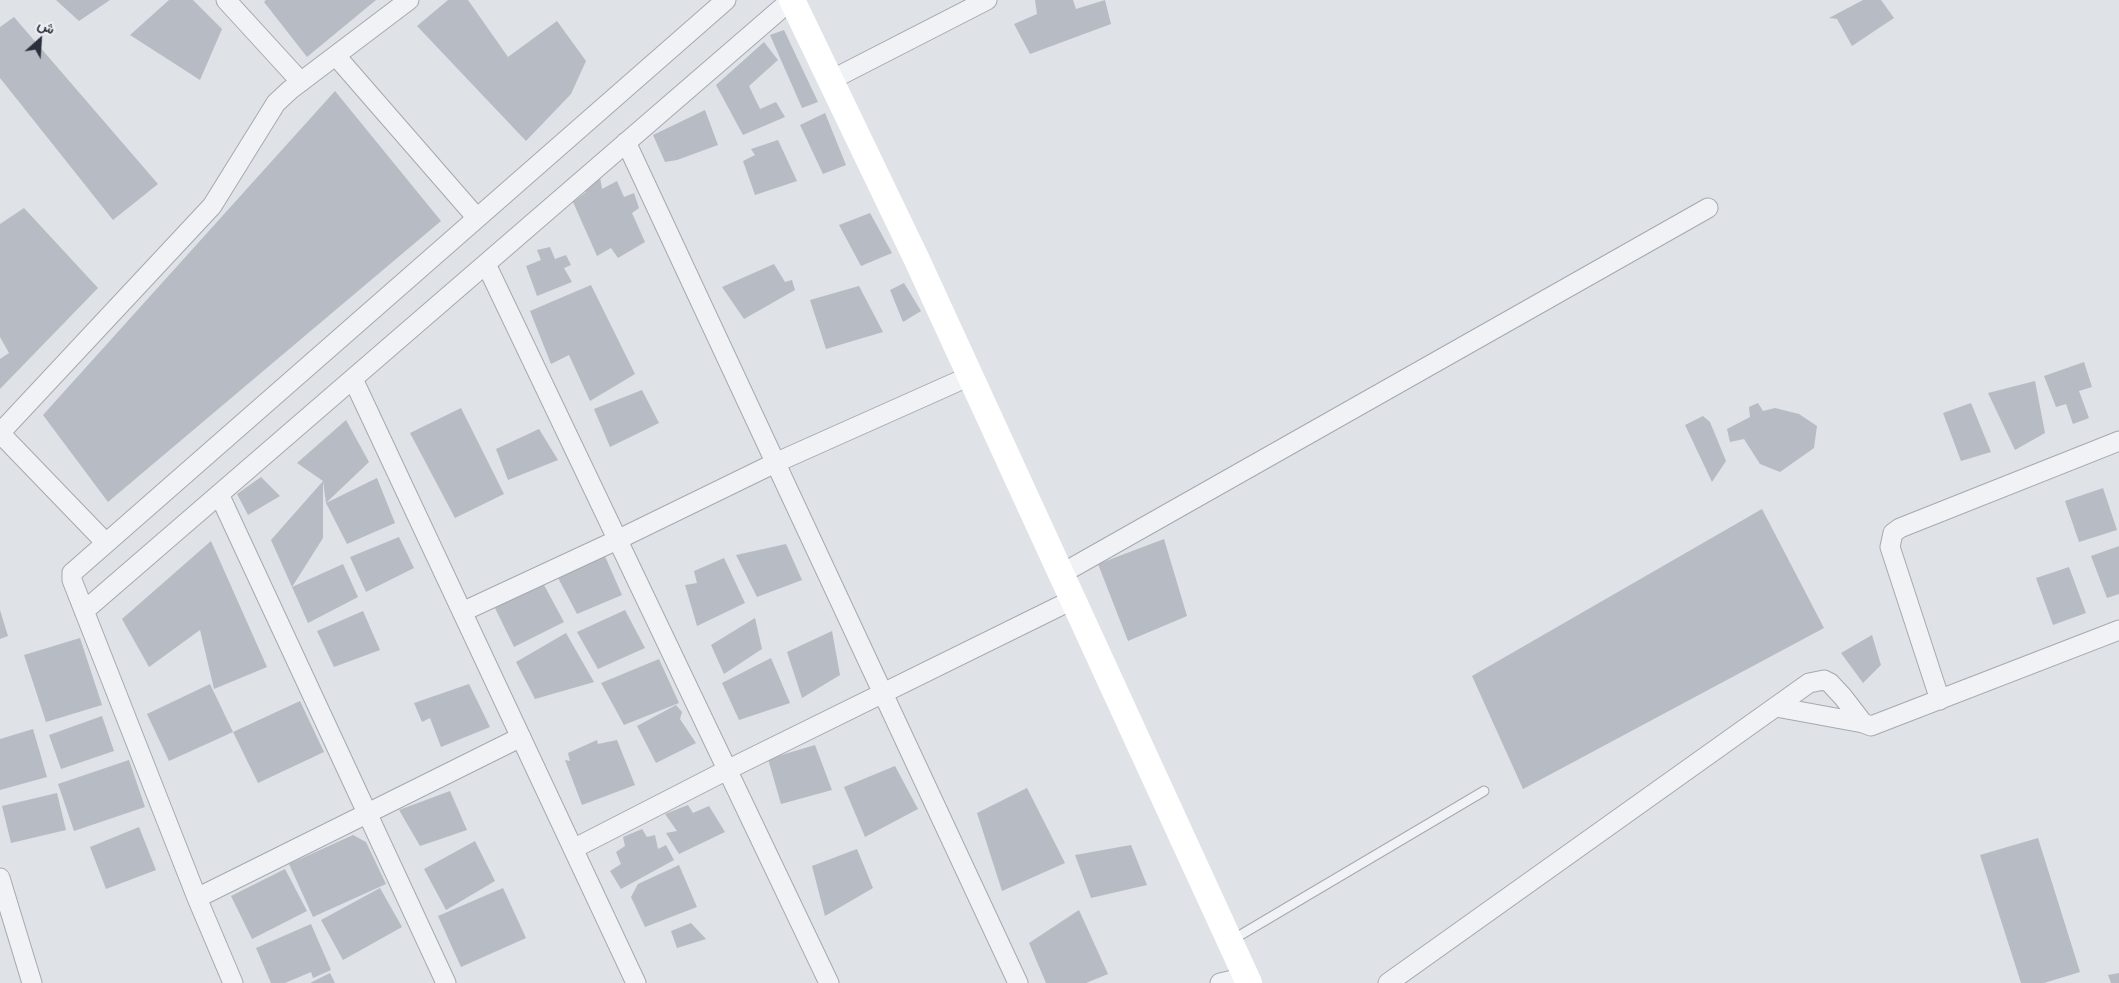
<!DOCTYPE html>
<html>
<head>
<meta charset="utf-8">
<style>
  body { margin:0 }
  #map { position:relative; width:2119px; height:983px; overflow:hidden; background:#dfe2e7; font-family:Barlow,Vazirmatn,sans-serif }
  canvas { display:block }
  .north { position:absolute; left:15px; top:15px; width:50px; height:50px; -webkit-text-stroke:4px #eef0f4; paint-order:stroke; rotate:26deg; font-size:14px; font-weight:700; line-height:20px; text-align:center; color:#2a2f3c }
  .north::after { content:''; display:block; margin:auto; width:18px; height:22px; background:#2a2f3c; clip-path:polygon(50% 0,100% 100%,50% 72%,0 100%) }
</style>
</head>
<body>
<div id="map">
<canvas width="2119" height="983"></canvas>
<div class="north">ش</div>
</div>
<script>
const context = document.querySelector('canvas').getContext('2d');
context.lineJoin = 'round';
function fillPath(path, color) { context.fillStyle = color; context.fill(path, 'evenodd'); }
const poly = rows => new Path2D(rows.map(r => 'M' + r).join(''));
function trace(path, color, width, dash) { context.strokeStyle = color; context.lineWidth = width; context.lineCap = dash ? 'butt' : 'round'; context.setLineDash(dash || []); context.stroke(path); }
fillPath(poly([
  [56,0,110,0,79,21],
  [169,0,193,0,222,29,200,80,130,35],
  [266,0,376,0,307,57,264,2],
  [448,0,468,0,508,57,557,21,586,61,571,94,526,141,417,26],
  [1035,0,1073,0,1076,9,1105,0,1111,24,1030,54,1014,24,1037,14],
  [1863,0,1881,0,1894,18,1852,46,1837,19,1829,18],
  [14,17,158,184,113,220,0,78,0,27],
  [784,30,818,102,802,108,770,35],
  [764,42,778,60,749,86,760,109,776,102,785,117,743,135,716,85],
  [335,91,441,221,108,502,43,415],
  [705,110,718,145,677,160,665,162,653,135],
  [825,113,846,165,823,174,800,125],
  [778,140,797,181,755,195,743,161,755,155,751,149],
  [600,177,602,189,617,181,624,197,634,193,639,208,632,213,645,242,618,258,611,248,597,256,573,202,586,192,581,182],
  [24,208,98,288,0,389,0,359,9,353,0,337,0,224],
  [870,213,892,253,861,266,839,225],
  [550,247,555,259,566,255,571,265,564,268,572,282,537,296,526,266,541,260,537,250],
  [774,264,785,282,792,280,795,290,744,319,722,287],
  [904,283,921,311,903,322,890,290],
  [591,285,635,374,590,401,569,355,551,364,530,311],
  [859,286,883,332,826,349,810,300],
  [2084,362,2092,387,2079,391,2089,418,2073,424,2066,404,2056,407,2044,376],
  [2035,381,2045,433,2015,450,1988,393],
  [642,390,659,423,610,447,594,409],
  [1758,403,1763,411,1775,408,1799,414,1817,426,1814,448,1780,472,1760,464,1744,439,1730,442,1727,429,1750,417,1749,407],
  [1971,403,1991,452,1961,461,1943,413],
  [461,408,504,494,455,518,410,433],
  [1703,416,1710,422,1726,461,1712,482,1685,425],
  [346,420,369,462,326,503,377,478,395,523,347,544,326,503,323,481,297,463],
  [539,429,558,460,508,480,496,449],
  [261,477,280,496,248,515,237,494],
  [323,481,323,538,292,587,271,540],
  [2103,488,2117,530,2079,542,2065,501],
  [1762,509,1824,628,1523,789,1472,676],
  [399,537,414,568,366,592,350,557],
  [1164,539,1187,616,1128,641,1098,564],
  [211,541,267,667,214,689,200,630,149,667,122,619],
  [786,544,802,580,757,597,736,555],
  [2119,546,2119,594,2107,598,2091,556],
  [604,554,622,595,577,614,556,574],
  [724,558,745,603,697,626,685,585,697,583,694,571],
  [343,564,358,597,308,623,292,587],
  [2069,567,2086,613,2053,625,2036,578],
  [544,585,564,622,514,647,494,606],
  [0,610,8,636,0,639],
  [625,610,645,648,598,669,577,632],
  [363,611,380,650,334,667,317,631],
  [755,618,762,649,724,674,711,645],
  [832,631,840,675,802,698,787,652],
  [566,633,594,682,535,699,516,662],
  [1872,635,1881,665,1863,683,1841,653],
  [80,638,102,705,46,722,24,655],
  [771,658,790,703,739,720,722,683],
  [659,659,679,703,624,725,601,683],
  [210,684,233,732,169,761,147,714],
  [469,684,490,727,441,747,430,718,422,722,414,703],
  [300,701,324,752,258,783,233,732],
  [676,705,682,712,680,719,696,743,656,763,637,726],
  [102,716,114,751,61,769,49,735],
  [33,729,47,777,0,790,0,739],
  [597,740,598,744,617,740,635,785,582,805,565,760,570,761,568,753],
  [815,745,832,790,781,804,768,759],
  [129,760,145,807,74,831,58,784],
  [895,766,918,809,865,837,844,787],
  [1027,788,1065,863,1002,891,977,813],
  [450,791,467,830,420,846,399,810],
  [57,793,66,830,11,843,2,806],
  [688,805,693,813,709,806,725,832,679,854,666,833,677,831,665,814],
  [139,827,156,870,106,889,90,847],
  [642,829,647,837,655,835,658,849,666,845,674,860,621,889,610,871,621,864,616,852,625,846,623,837],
  [353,835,366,842,386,884,313,917,289,864],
  [2038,838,2080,972,2044,983,2021,983,1980,855],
  [475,841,495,881,446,910,424,869],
  [1131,845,1147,885,1091,898,1075,855],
  [857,849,873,888,825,916,812,866],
  [679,865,697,907,645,927,631,897,638,884],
  [285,869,307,911,252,939,231,896],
  [380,888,402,927,343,960,321,920],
  [503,888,526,938,461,967,438,916],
  [1079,910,1108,974,1086,983,1046,983,1029,943],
  [691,923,706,939,677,948,671,931],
  [311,924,331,970,313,978,311,972,285,983,271,983,256,948],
  [330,973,335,983,310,983],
  [2119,973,2119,983,2111,983,2108,975]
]), '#b7bbc3');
const service = poly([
  [1232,940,1484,791]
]);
const minor = poly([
  [226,0,301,82],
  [336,56,477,218],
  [831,80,987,0],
  [626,142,1018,983],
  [486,264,829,983],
  [353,379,636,983],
  [0,433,212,206,276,103,290,90,409,0],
  [0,433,106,543],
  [219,494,446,983],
  [1061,574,1708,208],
  [84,611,791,0],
  [462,612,617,540,775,463,970,376],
  [1940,700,1890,547,1893,533,1900,528,2119,441],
  [1776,707,1863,723],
  [573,849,727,770,1072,600],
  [0,878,32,983],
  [197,898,521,737],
  [233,983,197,898,72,580,72,573,726,0],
  [1220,983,1246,977],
  [1388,983,1809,683,1824,680,1830,683,1843,697,1863,723,1871,726,2119,630]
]);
trace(service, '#a5a9b0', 11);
trace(minor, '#a5a9b0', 21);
trace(service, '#f1f2f5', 9);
trace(minor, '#f1f2f5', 19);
trace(poly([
  [792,0,917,260,1249,983]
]), '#fff', 26);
</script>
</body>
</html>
